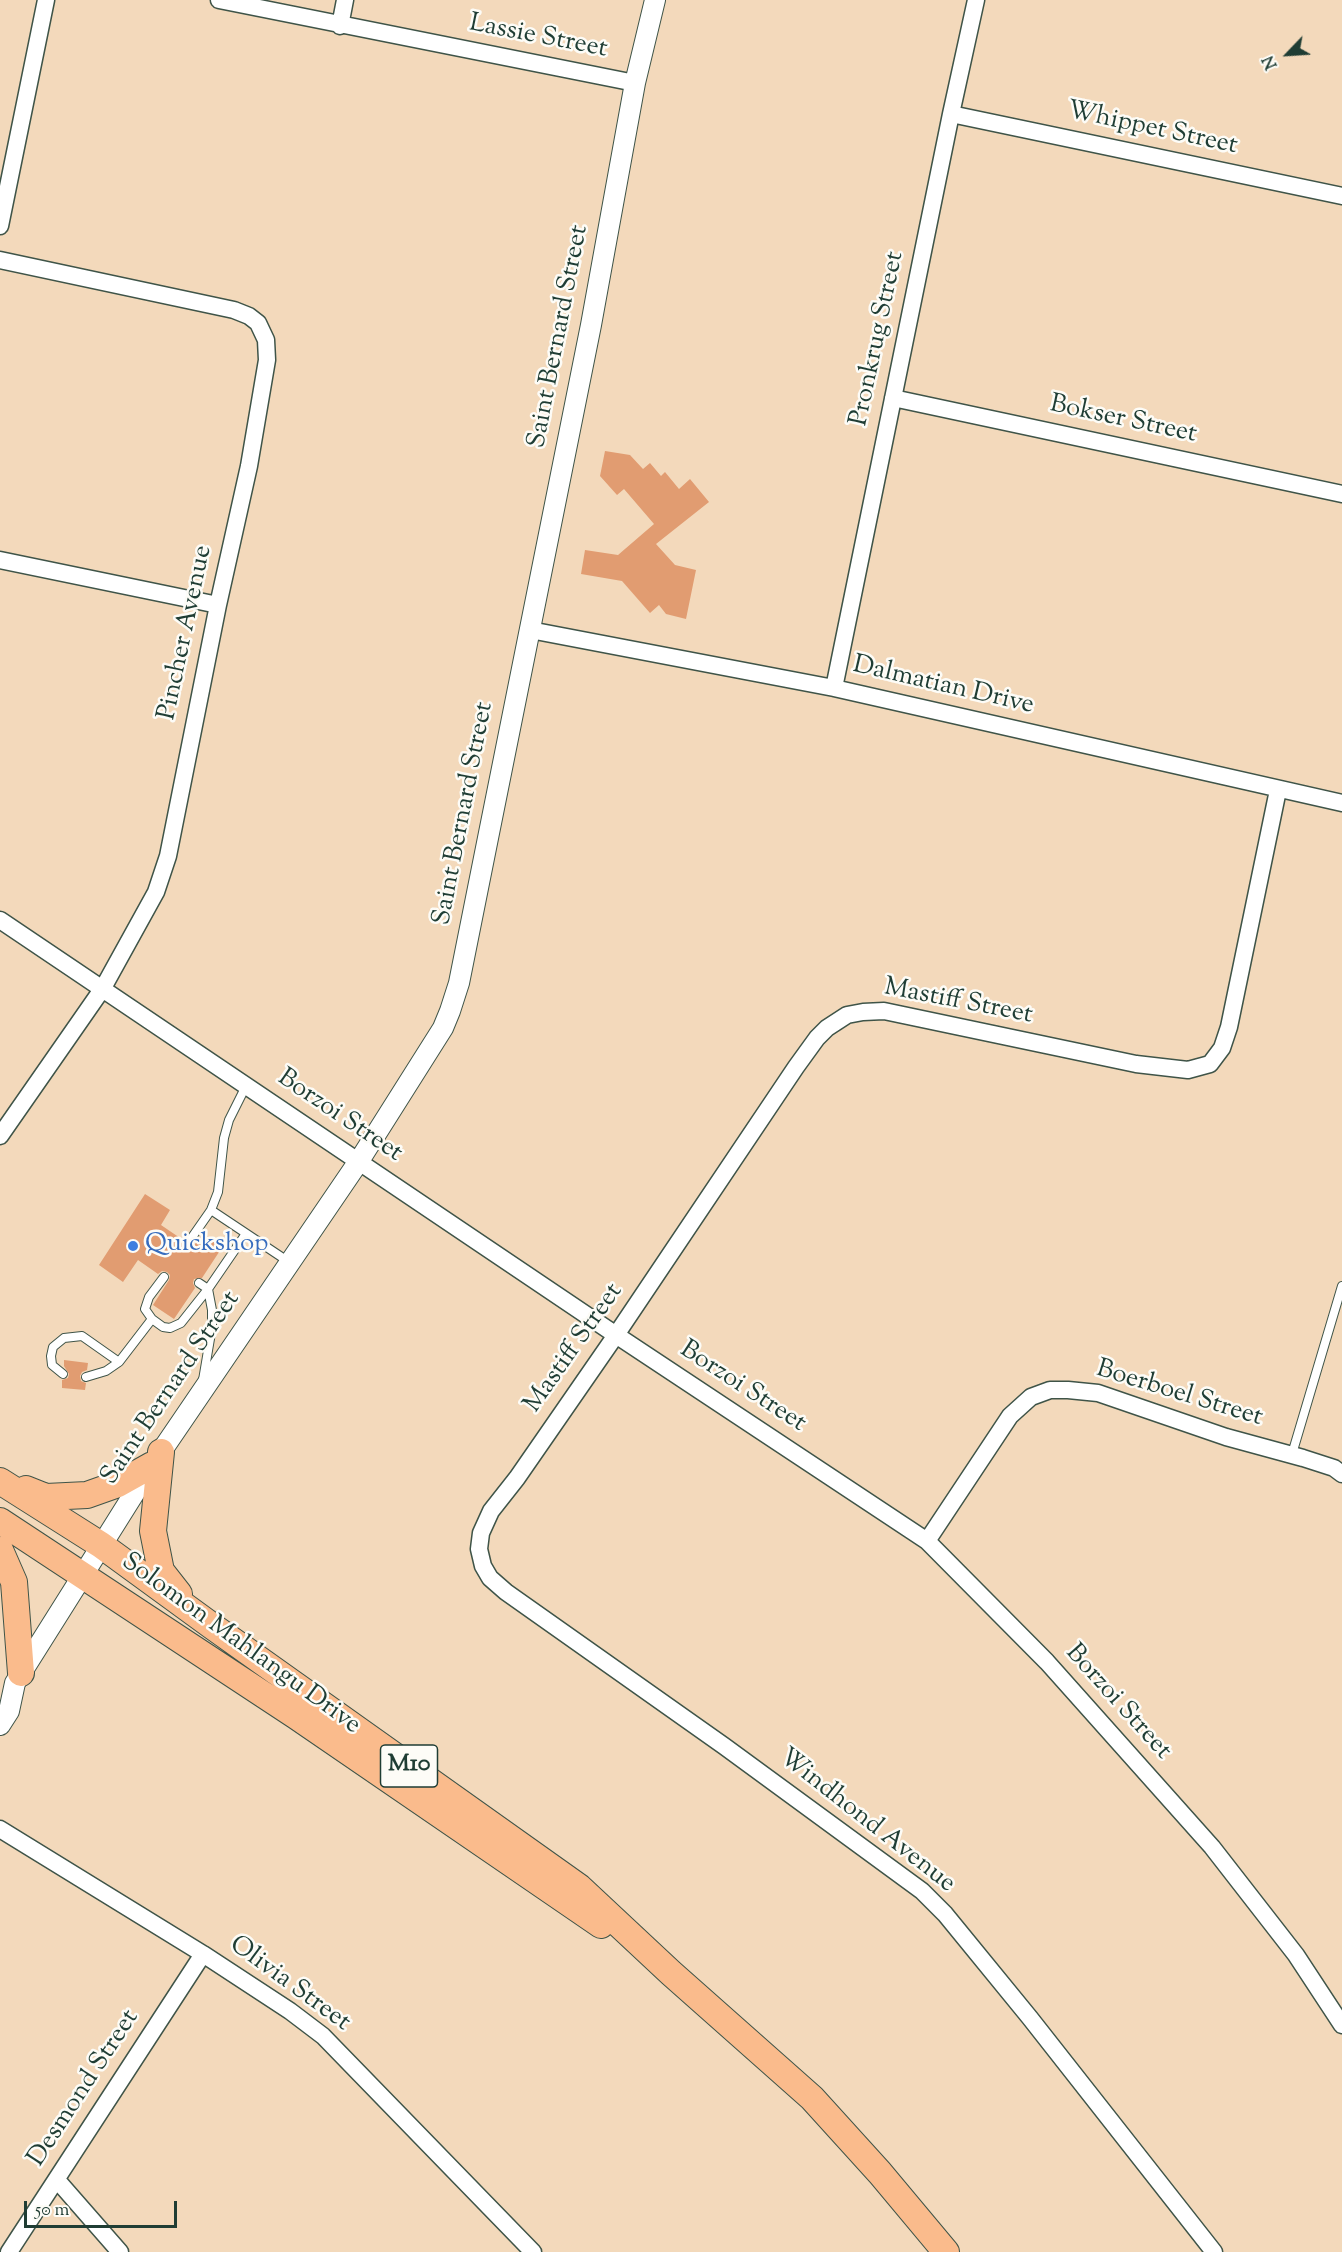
<!DOCTYPE html>
<html>
<head>
<meta charset="utf-8">
<style>
  body { margin:0 }
  #map { position:relative; width:1342px; height:2252px; overflow:hidden; background:#f3d9bb; font-family:"Sorts Mill Goudy",serif }
  canvas { display:block }
  .north { position:absolute; left:1258px; top:24px; width:60px; height:60px; -webkit-text-stroke:4px #fdfcf7; paint-order:stroke; rotate:245deg; font-size:16px; font-weight:700; line-height:24px; text-align:center; color:#1f3d34 }
  .north::after { content:''; display:block; margin:auto; width:21px; height:27px; background:#1f3d34; clip-path:polygon(50% 0,100% 100%,50% 72%,0 100%) }
  .scale { position:absolute; left:24px; top:2201px; width:153px; height:27px; box-sizing:border-box; border:3px solid #1f3d34; border-top:0; padding-left:8px; font-size:18px; line-height:21px; white-space:nowrap; color:#1f3d34; -webkit-text-stroke:4px #fdfcf7; paint-order:stroke }
</style>
</head>
<body>
<div id="map">
<canvas width="1342" height="2252"></canvas>
<div class="north">N</div>
<div class="scale">50 m</div>
</div>
<script>
const context = document.querySelector('canvas').getContext('2d');
context.lineJoin = 'round';
function fillPath(path, color) { context.fillStyle = color; context.fill(path, 'evenodd'); }
const poly = rows => new Path2D(rows.map(r => 'M' + r).join(''));
function trace(path, color, width, dash) { context.strokeStyle = color; context.lineWidth = width; context.lineCap = dash ? 'butt' : 'round'; context.setLineDash(dash || []); context.stroke(path); }
function label(font, color, halo, rows, align = 'center') {
  context.font = font + ' "Sorts Mill Goudy",serif'; context.lineWidth = 5; context.setLineDash([]); context.textBaseline = 'middle'; context.strokeStyle = halo; context.fillStyle = color; for (const [text, x, y, turn = 0] of rows) {
    context.save(); context.translate(x, y); context.rotate((+turn || 0) * Math.PI / 180); context.textAlign = isNaN(turn) ? turn : align; if (halo) context.strokeText(text, 0, 0); context.fillText(text, 0, 0); context.restore();
  }
}
fillPath(poly([
  [605,451,630,455,643,469,650,463,661,476,665,472,679,489,690,479,709,502,656,544,675,565,696,570,686,619,666,614,659,605,650,613,622,581,581,574,585,550,618,555,654,524,624,489,617,495,600,476],
  [145,1194,170,1210,161,1225,183,1240,182,1245,185,1248,193,1247,203,1233,223,1246,202,1278,194,1279,193,1283,195,1288,174,1319,153,1305,169,1280,170,1275,167,1272,162,1271,158,1274,138,1260,123,1282,99,1265],
  [64,1360,88,1363,87,1370,82,1372,80,1376,81,1381,86,1383,85,1390,62,1388,62,1380,68,1378,69,1374,64,1366]
]), '#e19c71');
const service = poly([
  [246,1086,229,1120,224,1138,218,1192,211,1210,289,1262],
  [188,1243,211,1210],
  [164,1277,149,1297,145,1309,152,1319,163,1327,170,1328,181,1323,208,1289,199,1283],
  [63,1374,52,1365,51,1356,53,1347,64,1338,82,1336,119,1362],
  [86,1377,106,1371,119,1362,152,1319],
  [203,1380,212,1327,212,1310,208,1289,245,1235],
  [1292,1454,1342,1286]
]);
const minor = poly([
  [219,0,635,83],
  [340,26,345,0],
  [951,114,1342,196],
  [0,226,46,0],
  [0,260,234,310,249,316,258,323,266,340,267,360,249,466,218,605,168,856,156,892,103,988,0,1136],
  [893,398,1342,494],
  [0,560,218,605],
  [530,630,834,688,1342,803],
  [834,688,951,114,976,0],
  [0,920,616,1335,927,1541,1047,1662,1212,1847,1296,1955,1342,2025],
  [927,1541,1010,1416,1031,1397,1050,1390,1068,1390,1098,1393,1226,1437,1303,1458,1334,1468,1342,1474],
  [0,1829,203,1954,290,2011,323,2036,533,2252],
  [57,2180,120,2252],
  [9,2252,203,1954],
  [1214,2252,1030,2018,945,1914,922,1891,724,1746,506,1592,490,1578,483,1566,479,1549,481,1533,491,1511,517,1478,616,1335,796,1067,817,1038,827,1028,847,1015,863,1012,884,1011,1136,1064,1188,1070,1210,1064,1222,1048,1229,1027,1278,790]
]);
const tertiary = poly([
  [0,1725,9,1711,15,1683,110,1532,152,1465,359,1161,443,1028,450,1011,459,983,489,833,591,325,635,83,655,0]
]);
const primary = poly([
  [161,1452,153,1531,161,1571,179,1594],
  [0,1481,101,1545,212,1626,579,1887,671,1973,812,2098,880,2173,946,2252],
  [26,1489,46,1497,87,1495,118,1484,152,1465],
  [0,1521,296,1716,601,1925],
  [0,1550,14,1582,21,1673]
]);
trace(service, '#3f5448', 10);
trace(minor, '#3f5448', 19);
trace(tertiary, '#3f5448', 22);
trace(primary, '#3f5448', 28);
trace(service, '#fff', 8);
trace(minor, '#fff', 16);
trace(tertiary, '#fff', 20);
trace(primary, '#fabb8c', 26);
for (const [x, y, r, color] of [
  [133,1246,6,"#3f7fe0"]
]) { const dot = new Path2D(); dot.arc(x, y, r, 0, 2 * Math.PI); context.fillStyle = color; context.fill(dot); trace(dot, '#fdfcf7', 2); }
for (const [x, y, w] of [
  [409,1766,57]
]) { const box = new Path2D(); box.roundRect(x - w / 2, y - 21, w, 42, 4.5); context.fillStyle = '#fdfcf7'; context.fill(box); trace(box, '#1f3d34', 1.5); }
label('bold 24px', '#1f3d34', null, [
  ["M10",409,1766]
]);
label('26px', '#1f3d34', '#fdfcf7', [
  ["Lassie Street",538,38,11],
  ["Whippet Street",1152,130,12],
  ["Saint Bernard Street",560,337,-79],
  ["Pronkrug Street",879,339,-78],
  ["Bokser Street",1123,421,12],
  ["Pincher Avenue",187,633,-78],
  ["Dalmatian Drive",943,687,13],
  ["Saint Bernard Street",465,814,-79],
  ["Mastiff Street",958,1003,11],
  ["Borzoi Street",339,1117,34],
  ["Mastiff Street",575,1349,-55],
  ["Borzoi Street",742,1388,33],
  ["Saint Bernard Street",172,1389,-56],
  ["Boerboel Street",1179,1395,17],
  ["Solomon Mahlangu Drive",240,1645,36],
  ["Borzoi Street",1117,1703,48],
  ["Windhond Avenue",866,1822,38],
  ["Olivia Street",289,1985,36],
  ["Desmond Street",85,2089,-57]
]);
label('26px', '#366cbe', '#fdfcf7', [
  ["Quickshop",145,1246]
], 'left');
</script>
</body>
</html>
